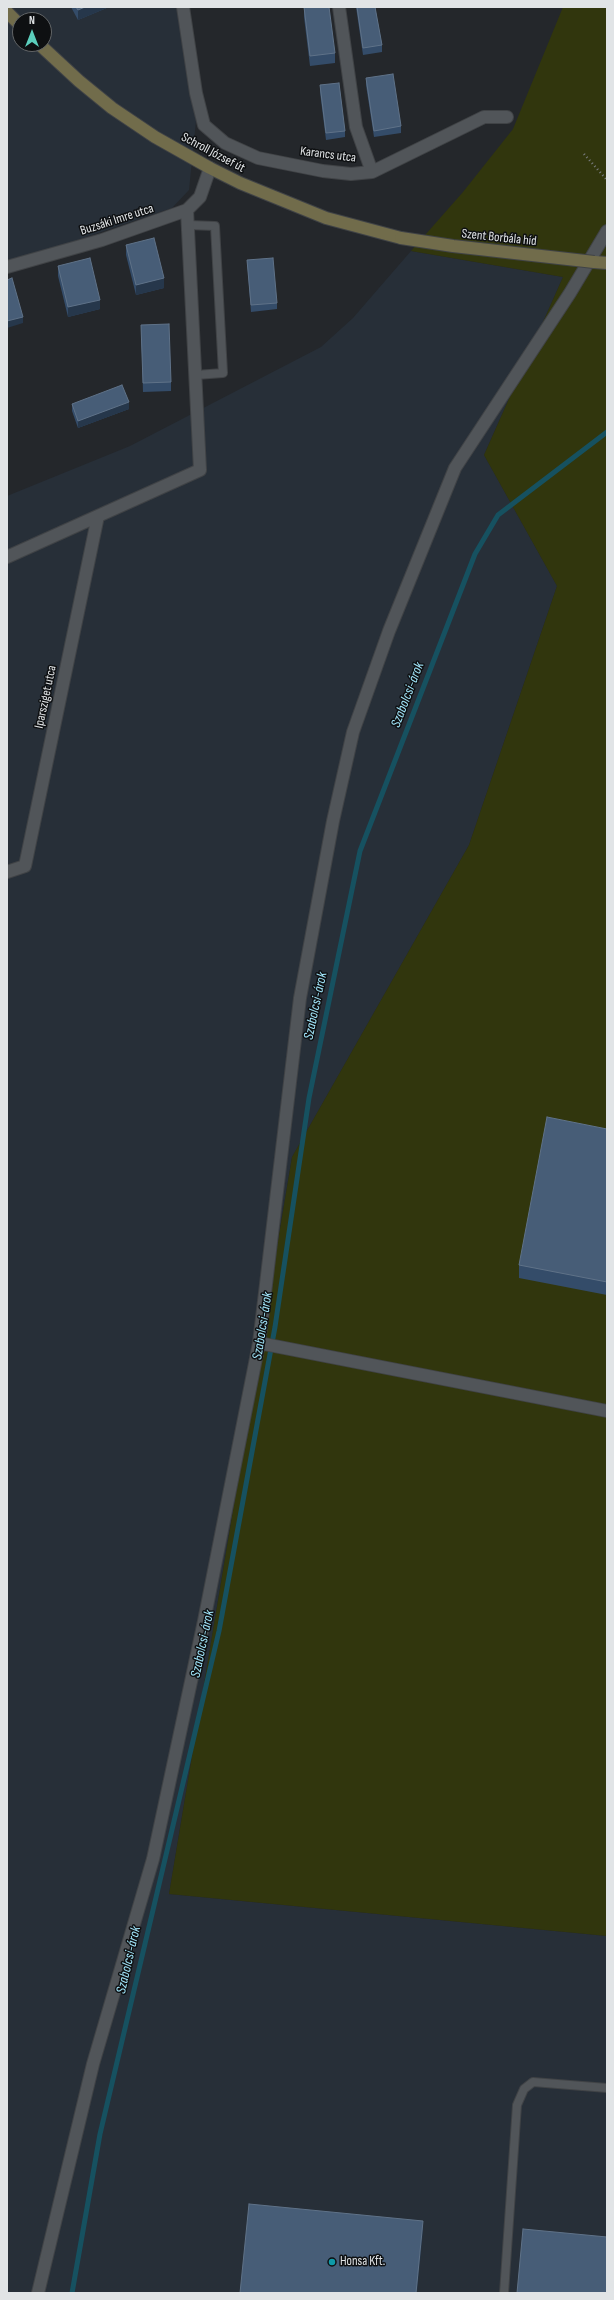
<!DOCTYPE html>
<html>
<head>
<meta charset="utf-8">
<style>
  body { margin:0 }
  #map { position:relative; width:614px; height:2300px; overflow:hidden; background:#24272b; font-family:"Sofia Sans Condensed",sans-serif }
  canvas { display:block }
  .frame { position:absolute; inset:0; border:8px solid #e1e4e6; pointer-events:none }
  .north { position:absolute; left:12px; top:12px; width:40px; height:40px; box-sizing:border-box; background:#0e1012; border:1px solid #626567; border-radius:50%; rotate:0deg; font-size:11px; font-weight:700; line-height:16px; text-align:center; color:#e1e4e6 }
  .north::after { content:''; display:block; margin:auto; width:14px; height:18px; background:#5bcebc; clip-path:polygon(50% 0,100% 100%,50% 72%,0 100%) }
</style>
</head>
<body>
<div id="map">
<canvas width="614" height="2300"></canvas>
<div class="frame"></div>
<div class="north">N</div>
</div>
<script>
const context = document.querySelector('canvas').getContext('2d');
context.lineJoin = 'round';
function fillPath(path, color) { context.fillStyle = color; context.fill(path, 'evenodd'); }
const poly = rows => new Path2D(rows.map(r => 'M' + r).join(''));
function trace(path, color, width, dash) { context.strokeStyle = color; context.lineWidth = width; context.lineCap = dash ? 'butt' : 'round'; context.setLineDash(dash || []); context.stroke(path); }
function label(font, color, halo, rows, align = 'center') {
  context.font = font + ' "Sofia Sans Condensed",sans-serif'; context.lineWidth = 3; context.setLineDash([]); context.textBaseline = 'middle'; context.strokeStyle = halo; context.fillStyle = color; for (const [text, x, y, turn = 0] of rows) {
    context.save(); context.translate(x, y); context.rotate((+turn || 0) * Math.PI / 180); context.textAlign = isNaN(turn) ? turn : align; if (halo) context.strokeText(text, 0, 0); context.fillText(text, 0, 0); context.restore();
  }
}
fillPath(poly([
  [7,7,182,7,196,121,189,190,172,208,7,264],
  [20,20,44,20,44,44,20,44],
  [411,251,563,277,484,455,557,586,469,845,292,1157,169,1894,607,1936,607,2293,7,2293,7,496,130,446,321,347,353,318]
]), '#272f38');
fillPath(poly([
  [563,7,607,7,607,1936,169,1894,292,1157,469,845,557,586,484,455,563,277,411,251,463,192,513,129]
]), '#31360d');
trace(poly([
  [72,2293,100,2134,219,1631,275,1327,309,1098,360,851,475,554,498,515,607,432]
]), '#165160', 5);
const lane = poly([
  [188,225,215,226,223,373,196,375],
  [504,2293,517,2105,524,2089,533,2082,607,2088]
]);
const street = poly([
  [183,7,196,93,204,125,225,143,258,158,323,171,351,174,372,172,356,127,339,7],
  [372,172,484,117,507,117],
  [7,267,102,240,187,210,200,197,210,168],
  [7,557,200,470,187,210],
  [7,872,25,866,98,516],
  [259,1343,607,1411],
  [38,2293,93,2064,153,1859,204,1621,259,1343,300,998,333,821,353,732,389,631,455,468,570,293,607,231]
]);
const secondary = poly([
  [7,12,20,25],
  [39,44,79,81,112,108,155,137,210,168,240,183,326,218,401,238],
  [594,262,607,263]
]);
trace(lane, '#404346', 10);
trace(street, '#404346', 14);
trace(secondary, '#404346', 14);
trace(poly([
  [584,154,607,180]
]), '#7c7f82', 2.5, [1, 3]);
trace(lane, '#515559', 8);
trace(street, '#515559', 12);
trace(secondary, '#716c4b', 12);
const secondaryBridge = poly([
  [401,238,453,246,594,262]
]);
trace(secondaryBridge, '#404346', 14, []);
trace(secondaryBridge, '#716c4b', 12);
fillPath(poly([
  [71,7,109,7,78,20],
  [304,7,335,53,335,63,310,66,304,17],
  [356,7,375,7,382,45,382,52,363,55],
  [366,78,401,126,401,133,374,137,366,85],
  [320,85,345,131,345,137,326,140,320,92],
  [126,245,164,288,136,295,126,255],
  [247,260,277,303,277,309,251,312],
  [58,266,100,309,68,317,58,276],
  [141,325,171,382,171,391,143,392],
  [72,404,129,409,78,428,72,411],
  [607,1129,607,1295,519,1278,519,1265]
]), '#344c69');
fillPath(poly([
  [85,7,109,7,78,20,78,10],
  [164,278,164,288,136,295,136,285],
  [100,300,100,309,68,317,68,307],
  [23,317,23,323,7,328,7,321],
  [129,402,129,409,78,428,78,421],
  [423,2221,423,2231,417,2293,416,2293]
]), '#26374b');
const building = poly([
  [76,7,85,7,78,10,76,7],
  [304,7,329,7,335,53,310,56,304,7],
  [357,7,375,7,382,45,363,48,357,7],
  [393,74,401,126,374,131,366,78,393,74],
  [339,83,345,131,326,133,320,85,339,83],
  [154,238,164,278,136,285,126,245,154,238],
  [90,258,100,300,68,307,58,266,90,258],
  [273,258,277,303,251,305,247,260,273,258],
  [12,278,23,317,7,321,7,280,12,278],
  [169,324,171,382,143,383,141,325,169,324],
  [122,385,129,402,78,421,72,404,122,385],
  [547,1117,607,1129,607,1282,519,1265,547,1117],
  [249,2204,423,2221,416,2293,240,2293,249,2204],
  [523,2229,607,2237,607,2293,517,2293,523,2229]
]);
fillPath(building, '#475d77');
trace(building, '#5f7288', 1);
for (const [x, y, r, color] of [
  [332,2262,4,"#0f9aa8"]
]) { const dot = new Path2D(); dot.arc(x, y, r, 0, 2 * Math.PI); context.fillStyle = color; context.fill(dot); trace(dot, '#0e1012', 1.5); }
label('13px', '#e1e4e6', '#0e1012', [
  ["Schroll József út",213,153,28],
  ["Karancs utca",328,155,7],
  ["Buzsáki Imre utca",117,220,-18],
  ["Szent Borbála híd",499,238,6],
  ["Iparsziget utca",46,697,-78]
]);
label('13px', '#e1e4e6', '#0e1012', [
  ["Honsa Kft.",340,2262]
], 'left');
label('italic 14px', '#a3e8fd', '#0e1012', [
  ["Szabolcsi-árok",408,695,-69],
  ["Szabolcsi-árok",316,1006,-78],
  ["Szabolcsi-árok",263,1326,-81],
  ["Szabolcsi-árok",203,1644,-78],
  ["Szabolcsi-árok",129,1960,-77]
]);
</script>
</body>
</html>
